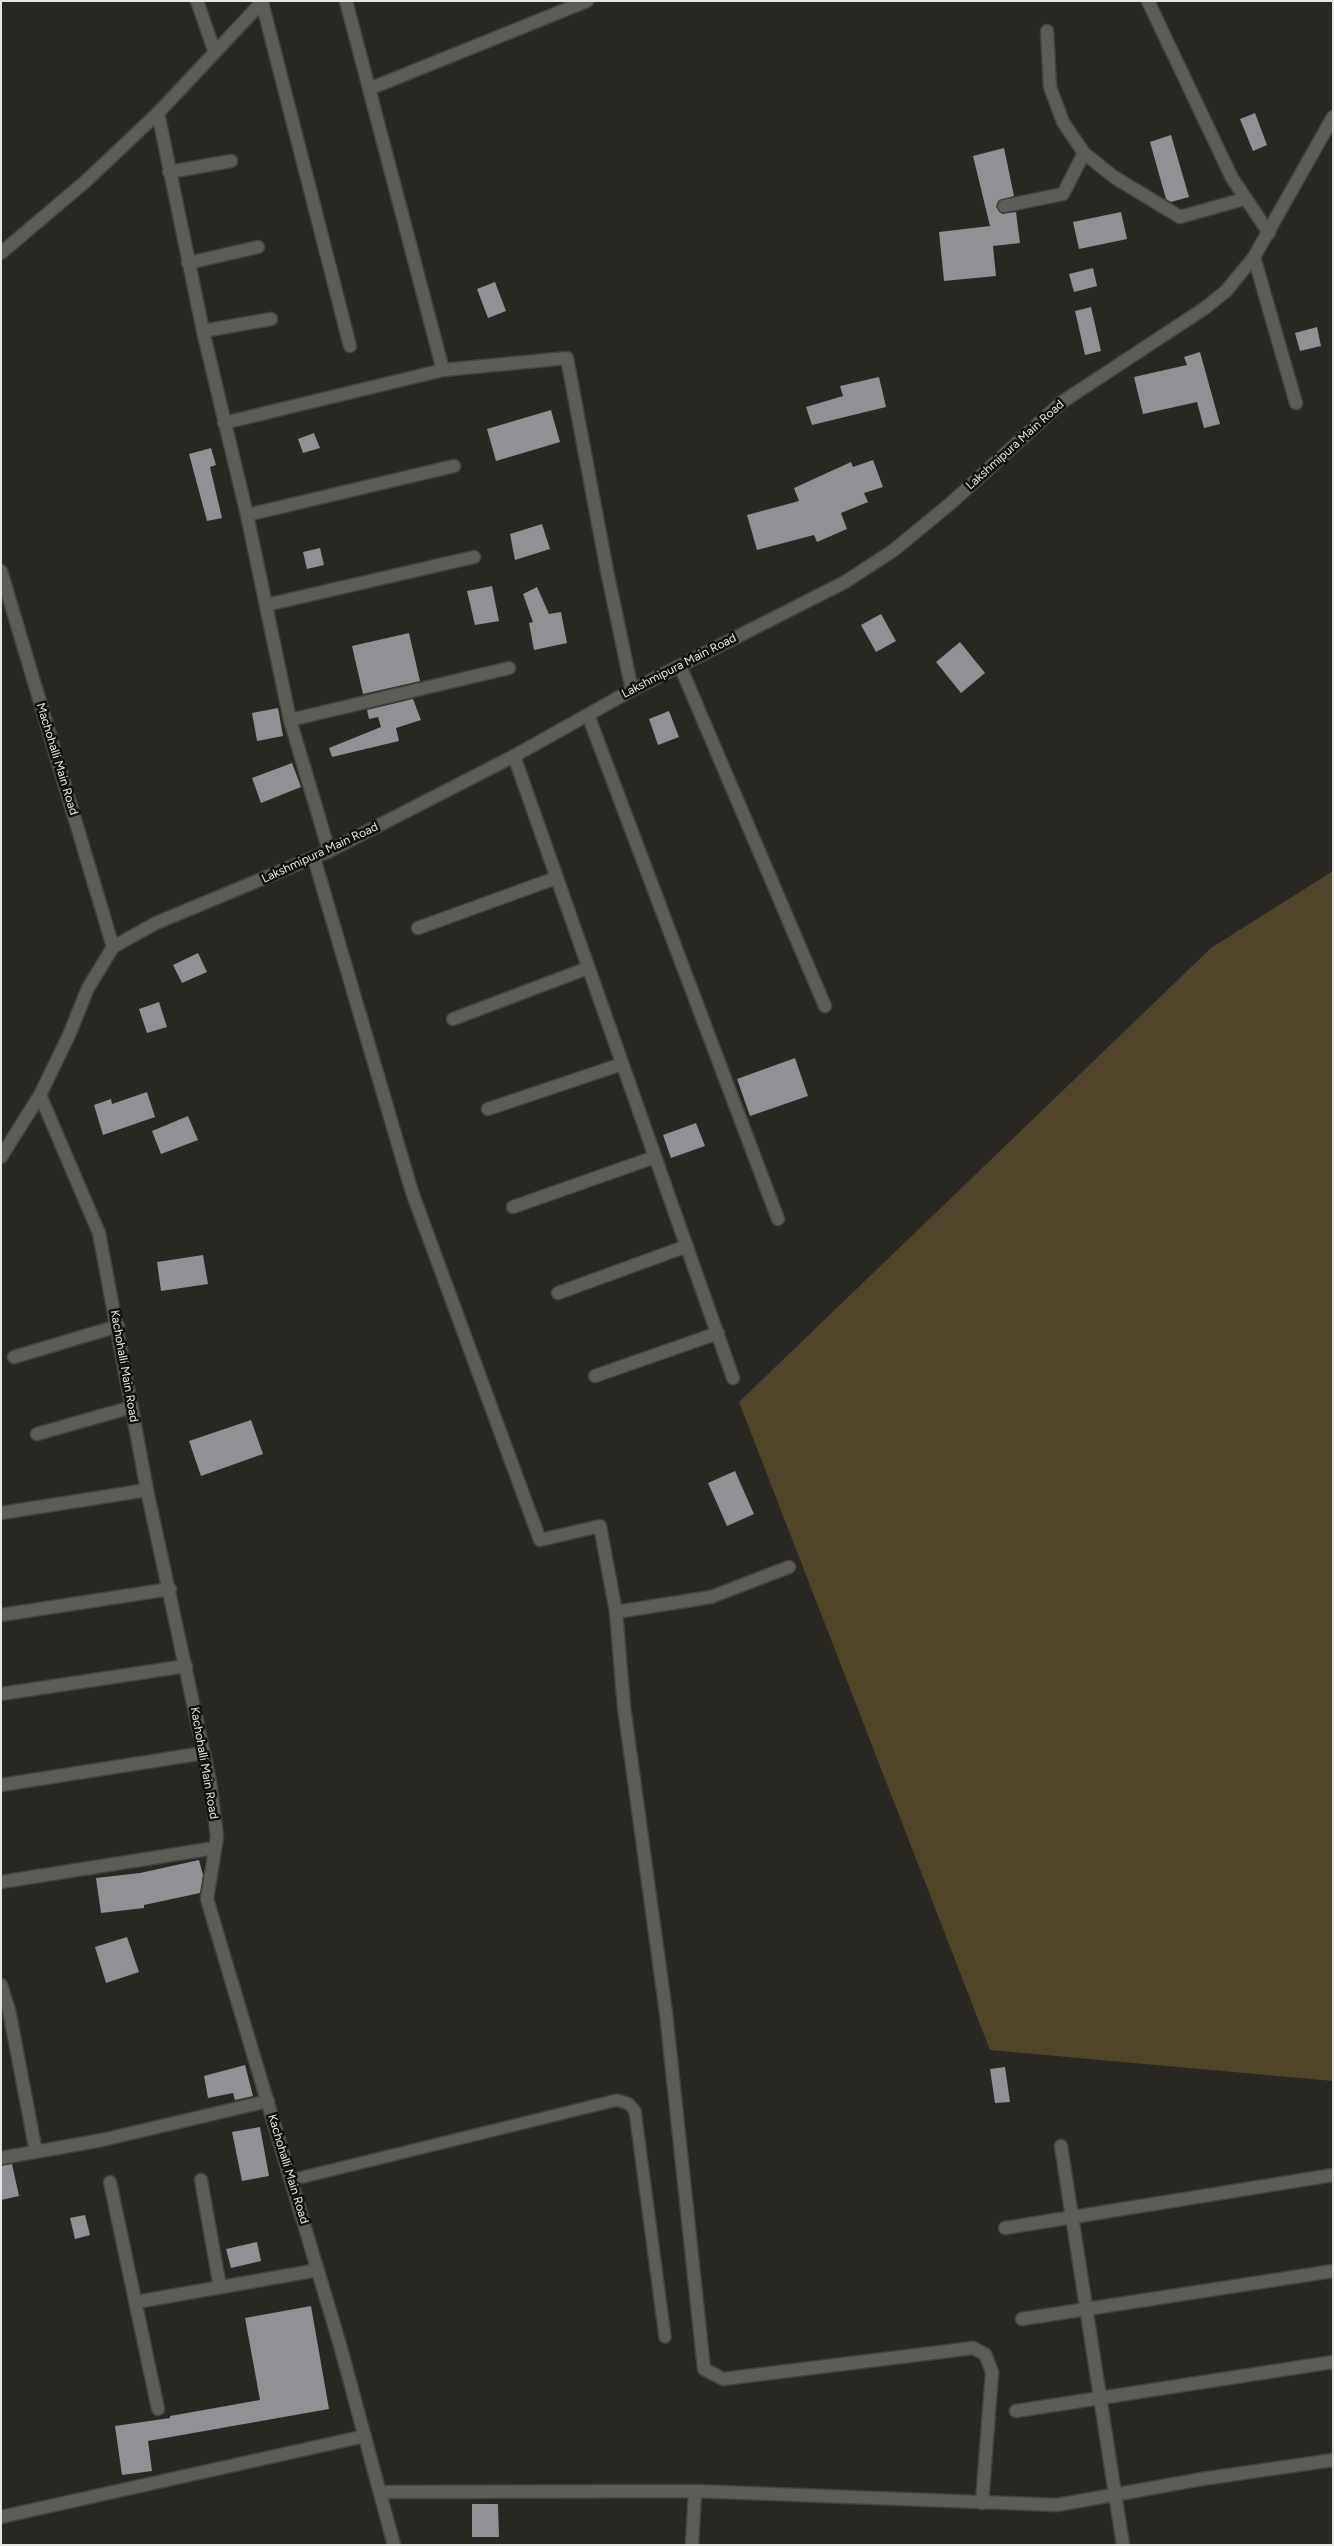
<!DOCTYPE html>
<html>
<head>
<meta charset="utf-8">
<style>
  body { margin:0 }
  #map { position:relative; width:1334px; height:2546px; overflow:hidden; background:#292722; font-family:Figtree,sans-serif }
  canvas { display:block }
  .frame { position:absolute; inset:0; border:2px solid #e6e5e2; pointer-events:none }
</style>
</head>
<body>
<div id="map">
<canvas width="1334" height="2546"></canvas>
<div class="frame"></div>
</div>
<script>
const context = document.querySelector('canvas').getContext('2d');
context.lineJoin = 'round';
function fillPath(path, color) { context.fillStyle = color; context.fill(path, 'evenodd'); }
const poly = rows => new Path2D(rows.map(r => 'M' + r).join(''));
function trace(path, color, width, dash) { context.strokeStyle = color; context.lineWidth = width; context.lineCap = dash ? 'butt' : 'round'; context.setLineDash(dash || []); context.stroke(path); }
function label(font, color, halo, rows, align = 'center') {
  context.font = font + ' Figtree,sans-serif'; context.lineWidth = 5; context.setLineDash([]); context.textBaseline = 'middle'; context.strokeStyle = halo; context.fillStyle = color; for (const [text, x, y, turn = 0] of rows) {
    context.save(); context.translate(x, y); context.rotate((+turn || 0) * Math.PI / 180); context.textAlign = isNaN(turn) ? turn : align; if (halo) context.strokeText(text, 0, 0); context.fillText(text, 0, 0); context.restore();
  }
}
fillPath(poly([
  [1333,871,1333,2081,990,2050,739,1402,1211,948]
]), '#504529');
fillPath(poly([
  [1255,113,1267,145,1253,151,1240,119],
  [1171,135,1189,197,1171,202,1166,199,1150,142],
  [1004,148,1014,196,999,200,996,207,1002,214,1016,212,1020,243,993,246,996,276,944,281,939,232,990,226,973,156],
  [1121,212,1127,239,1079,249,1073,222],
  [1093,268,1097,286,1074,292,1069,274],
  [495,282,506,311,488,318,477,289],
  [1091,307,1101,351,1085,355,1075,311],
  [1317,327,1321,346,1300,351,1295,333],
  [1200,352,1220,424,1204,428,1197,402,1143,414,1134,377,1187,365,1184,357],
  [879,377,886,407,812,425,806,407,843,396,840,386],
  [551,410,560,442,496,461,487,429],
  [314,433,320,448,303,453,298,439],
  [211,448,216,465,210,467,222,518,207,521,189,454],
  [873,460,883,487,864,493,868,502,841,513,847,529,817,542,814,535,757,550,747,515,799,501,794,488,851,462,853,467],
  [542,524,550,549,515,560,510,534],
  [320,548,324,565,307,569,303,552],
  [492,586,499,621,475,625,467,591],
  [537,587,549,614,561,612,567,643,534,650,529,623,533,622,523,594],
  [881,614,896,641,876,652,861,625],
  [409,633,420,681,363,694,352,646],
  [960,642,985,673,961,693,936,662],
  [413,699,421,720,396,728,399,741,332,757,329,748,381,727,378,717,369,719,367,710],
  [278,708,283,736,257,741,252,713],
  [669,711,679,737,658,745,649,719],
  [292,763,301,787,261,803,252,778],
  [198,953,207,972,182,983,173,965],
  [159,1002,167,1027,147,1033,139,1009],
  [795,1058,808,1096,750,1116,737,1079],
  [147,1092,155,1117,103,1135,94,1105,111,1099,112,1104],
  [188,1116,198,1140,161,1154,152,1131],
  [696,1123,705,1146,671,1158,663,1135],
  [203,1255,208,1284,161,1291,157,1262],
  [251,1420,263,1454,201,1476,189,1441],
  [735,1471,754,1514,727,1526,708,1483],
  [199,1860,203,1875,200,1893,144,1905,144,1908,101,1913,96,1878,140,1873],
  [127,1937,139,1972,106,1983,95,1947],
  [245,2065,253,2096,235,2100,233,2093,208,2098,204,2076],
  [1005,2067,1010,2102,995,2103,990,2069],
  [260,2127,269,2176,242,2181,232,2132],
  [12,2164,19,2196,1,2200,1,2166],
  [85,2215,90,2235,75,2239,70,2218],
  [257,2242,261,2261,231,2268,226,2249],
  [311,2306,329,2409,148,2441,152,2471,122,2475,115,2426,170,2418,170,2416,260,2400,245,2318],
  [472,2504,498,2504,499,2537,472,2537]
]), '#928f95');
const lane = poly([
  [291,2180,617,2100,629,2104,635,2111,665,2337]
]);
const street = poly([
  [197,1,214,50],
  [346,1,443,370],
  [1148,1,1232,178,1269,233],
  [262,2,350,346],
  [1047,31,1050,87,1063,122,1084,153,1114,177,1180,217,1244,199],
  [369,89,587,1],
  [158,113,203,331,247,515,290,720,329,851],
  [169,172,231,161],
  [1004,206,1063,194,1084,153],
  [1,253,86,181,158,113,263,1],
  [1254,257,1296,403],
  [188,263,258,247],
  [203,331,271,319],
  [224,423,443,370,567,358,607,571,632,690],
  [247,515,454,466],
  [266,605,474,557],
  [680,666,825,1006],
  [588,715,778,1219],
  [290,720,509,668],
  [514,756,733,1378],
  [314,858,412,1192,540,1540,600,1526,616,1612,711,1597,789,1567],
  [418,928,556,878],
  [453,1019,588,968],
  [488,1109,622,1064],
  [513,1207,655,1157],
  [558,1293,687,1246],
  [14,1357,118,1326],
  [595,1376,718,1333],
  [37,1434,132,1407],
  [1,1513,147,1490],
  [616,1612,624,1707,666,2013,704,2369,723,2379,973,2348,985,2354,992,2372,982,2503],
  [1,1615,170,1589],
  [1,1694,186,1666],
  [1,1785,204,1753],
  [1,1882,215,1848],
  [1,1985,9,2010,36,2152],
  [1061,2146,1123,2545],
  [1,2158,102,2140,268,2101],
  [201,2180,220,2287],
  [110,2182,158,2409],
  [1005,2228,1333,2175],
  [136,2302,318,2270],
  [1022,2319,1333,2271],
  [1016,2411,1333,2362],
  [380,2492,695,2491,1057,2505,1202,2479,1333,2460],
  [1,2517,365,2436],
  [692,2545,695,2491]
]);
const secondary = poly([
  [1,571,113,947],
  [40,1095,99,1233,147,1490,210,1782,217,1837,207,1899,340,2345,394,2545],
  [1,1157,40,1095,69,1035,88,988,113,947,156,923,329,851,514,756,632,690,845,582,894,550,951,503,1062,402,1205,308,1226,291,1254,257,1333,117]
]);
trace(lane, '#44433f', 14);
trace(street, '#44433f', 15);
trace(secondary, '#44433f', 15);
trace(lane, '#5e5c56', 11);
trace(street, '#5e5c56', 12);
trace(secondary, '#5e5c56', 12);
label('12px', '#e6e5e2', '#11100e', [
  ["Lakshmipura Main Road",1015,445,-42],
  ["Lakshmipura Main Road",679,666,-27],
  ["Machohalli Main Road",57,759,73],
  ["Lakshmipura Main Road",320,853,-25],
  ["Kachohalli Main Road",124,1366,80],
  ["Kachohalli Main Road",204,1763,80],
  ["Kachohalli Main Road",288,2169,73]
]);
</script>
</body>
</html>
